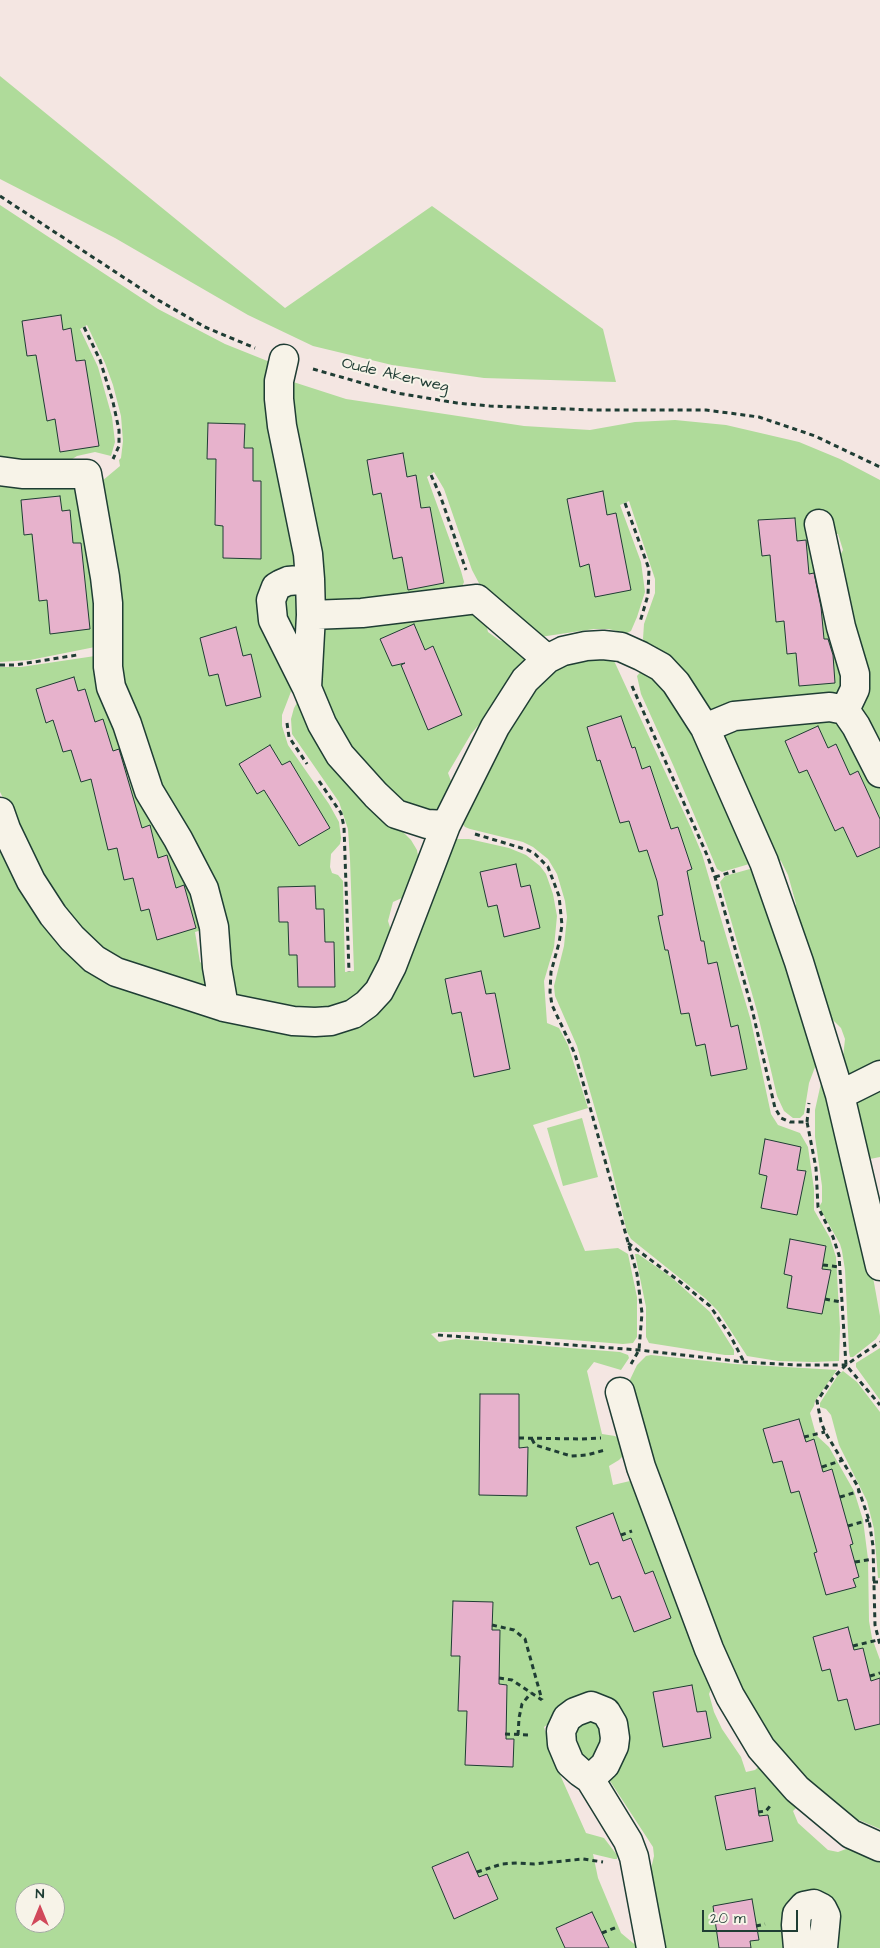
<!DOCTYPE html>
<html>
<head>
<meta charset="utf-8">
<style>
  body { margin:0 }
  #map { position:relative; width:880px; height:1948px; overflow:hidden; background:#f4e6e2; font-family:"Architects Daughter",sans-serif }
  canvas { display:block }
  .north { position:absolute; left:15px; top:1883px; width:50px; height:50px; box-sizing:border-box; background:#f7f3e8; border:1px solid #a1aaa0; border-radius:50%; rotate:0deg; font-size:14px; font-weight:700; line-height:20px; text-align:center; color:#1f3d34 }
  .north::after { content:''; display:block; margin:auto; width:18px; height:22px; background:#d1495b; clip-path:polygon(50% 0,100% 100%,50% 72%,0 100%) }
  .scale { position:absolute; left:702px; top:1910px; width:96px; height:22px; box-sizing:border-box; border:2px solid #1f3d34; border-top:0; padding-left:6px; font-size:15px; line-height:18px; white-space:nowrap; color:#1f3d34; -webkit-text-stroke:4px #f7f3e8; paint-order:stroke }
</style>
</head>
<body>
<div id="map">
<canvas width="880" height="1948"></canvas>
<div class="north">N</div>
<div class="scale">20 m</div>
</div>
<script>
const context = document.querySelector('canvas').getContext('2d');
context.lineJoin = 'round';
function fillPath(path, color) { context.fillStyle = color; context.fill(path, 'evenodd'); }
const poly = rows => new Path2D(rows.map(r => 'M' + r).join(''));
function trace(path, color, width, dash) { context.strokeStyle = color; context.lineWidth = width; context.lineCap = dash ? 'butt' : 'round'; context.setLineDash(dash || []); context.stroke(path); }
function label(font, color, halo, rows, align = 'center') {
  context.font = font + ' "Architects Daughter",sans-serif'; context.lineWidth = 4; context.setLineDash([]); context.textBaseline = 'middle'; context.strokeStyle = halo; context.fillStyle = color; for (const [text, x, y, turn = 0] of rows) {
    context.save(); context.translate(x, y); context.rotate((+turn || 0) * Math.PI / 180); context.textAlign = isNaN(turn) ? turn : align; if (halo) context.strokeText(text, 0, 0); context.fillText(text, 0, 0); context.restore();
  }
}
fillPath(poly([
  [0,76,285,308,432,206,603,329,616,382,484,378,392,365,313,346,248,315,115,238,0,179],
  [0,205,158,309,225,344,270,362,300,566,282,574,292,689,282,715,282,726,288,745,329,804,339,822,341,838,340,844,331,854,330,867,332,873,338,875,343,881,345,972,354,971,350,859,348,829,339,802,292,734,291,719,294,708,298,701,372,801,411,840,417,850,419,861,404,897,393,902,388,921,392,934,365,994,325,1012,233,998,183,833,115,682,102,481,120,466,119,460,121,458,123,441,121,416,113,385,105,363,87,325,80,329,98,367,112,417,115,442,111,456,95,452,77,456,63,465,0,468],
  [284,379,346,399,524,426,590,430,635,422,675,420,726,425,799,442,840,459,880,480,880,764,859,715,863,699,838,559,843,550,838,534,833,534,845,694,708,713,647,646,643,639,644,624,655,593,655,579,629,501,620,505,641,562,645,592,637,617,631,631,627,633,608,629,594,629,540,637,481,587,472,570,444,489,434,472,427,477,461,571,464,582,460,592,455,595,323,602],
  [0,478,67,482,79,490,96,556,95,647,30,660,0,662],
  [300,591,299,646,281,616,285,593],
  [468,607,486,624,488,632,499,640,519,647,528,659,493,708,471,734,448,773,454,789,443,807,426,812,418,811,396,799,349,752,320,699,320,628],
  [95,656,134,769,127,775,132,788,140,800,148,803,209,928,195,932,200,962,212,971,215,993,103,955,62,912,0,792,0,667,21,667],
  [589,657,608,659,614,661,616,665,691,828,702,854,751,1021,771,1114,778,1125,800,1133,808,1147,814,1189,814,1210,830,1238,836,1257,840,1328,839,1361,813,1362,778,1361,747,1356,718,1311,706,1299,631,1239,627,1232,609,1158,577,1046,555,996,554,986,564,946,567,917,565,901,557,874,548,859,533,847,523,842,470,829,465,827,460,821,502,732,550,668],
  [642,670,660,682,690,726,756,862,722,872,717,869,674,767,641,694,637,676],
  [838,716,880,784,880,1070,852,1083,842,1067,845,1039,841,1028,831,1018,794,913,796,904,788,875,781,861,777,859,718,738,723,730],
  [0,834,74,952,343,1025,452,839,469,839,509,848,526,855,540,866,546,874,553,894,557,916,554,947,544,981,547,1023,559,1028,568,1045,588,1108,533,1125,585,1251,618,1248,628,1254,637,1297,637,1337,633,1343,623,1344,470,1332,438,1332,431,1334,439,1342,456,1339,620,1352,628,1355,629,1358,621,1370,594,1362,587,1371,602,1434,615,1436,621,1441,623,1452,623,1456,619,1460,609,1466,613,1485,630,1481,636,1483,713,1684,709,1694,714,1712,722,1729,741,1757,746,1772,755,1770,763,1763,800,1804,793,1811,798,1823,828,1850,838,1852,846,1849,850,1845,880,1857,880,1948,832,1948,819,1897,791,1948,660,1948,650,1873,654,1856,653,1847,608,1778,622,1743,577,1704,544,1727,557,1768,586,1833,604,1838,617,1855,617,1859,614,1859,593,1854,598,1878,621,1933,639,1948,0,1948],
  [25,1893,55,1893,55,1923,25,1923],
  [757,867,820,1054,809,1083,804,1114,800,1118,793,1118,784,1111,777,1096,757,1011,720,882,725,876],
  [825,1072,869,1255,880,1316,880,1333,876,1339,853,1357,850,1357,849,1352,845,1270,842,1251,840,1244,819,1207,822,1202,822,1186,815,1137,815,1110,821,1083],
  [880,1079,880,1157,870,1159,866,1157,851,1106],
  [582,1118,598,1177,563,1186,547,1128],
  [635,1254,638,1254,671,1277,710,1312,734,1350,734,1355,725,1355,649,1343,646,1337,646,1307],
  [880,1348,880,1400,856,1367,856,1363],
  [651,1355,735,1364,837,1370,815,1401,814,1406,810,1413,816,1435,829,1447,854,1491,863,1520,868,1559,869,1621,872,1638,880,1660,880,1829,859,1820,855,1829,846,1823,768,1739,736,1687,700,1584,654,1466,627,1386,637,1365,646,1356],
  [843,1371,857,1382,880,1412,880,1578,878,1578,874,1529,867,1501,839,1445,831,1415,826,1409,820,1407,820,1403,838,1375],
  [595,1715,609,1737,589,1763,585,1760,578,1745,576,1730,582,1718]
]), '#afdb9a');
const building = poly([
  [61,315,63,330,71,328,76,361,85,360,99,446,60,452,55,419,47,421,36,355,27,356,22,321,61,315],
  [208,423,245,424,244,448,253,448,253,481,261,481,261,559,223,558,223,526,215,525,216,459,207,459,208,423],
  [403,453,407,477,416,475,421,508,430,507,444,583,408,590,402,557,393,559,381,493,373,495,367,460,403,453],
  [603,491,607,515,616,513,631,590,595,597,589,564,580,567,567,499,603,491],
  [60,496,62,511,70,510,73,543,81,543,90,629,50,634,47,600,39,601,32,534,24,535,21,500,60,496],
  [795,518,797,541,806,540,809,574,814,573,821,607,824,639,828,639,833,655,835,683,799,686,796,653,787,654,784,621,776,622,770,555,762,556,758,520,795,518],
  [414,624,425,650,433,646,462,715,428,730,401,665,405,663,392,666,380,639,414,624],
  [236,627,243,656,251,654,261,697,226,706,218,674,209,676,200,638,236,627],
  [74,677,78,691,85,689,95,722,103,719,113,751,119,749,142,828,150,825,158,858,167,855,176,888,184,885,196,928,157,940,149,909,141,911,133,878,124,880,117,848,108,850,91,779,81,782,71,750,63,752,53,720,46,723,36,689,74,677],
  [621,716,632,748,635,747,642,769,650,766,671,829,678,827,692,869,687,871,701,941,704,941,708,964,717,962,731,1027,738,1025,747,1069,711,1076,705,1044,696,1046,689,1013,681,1014,668,950,665,950,658,916,663,915,657,881,647,850,639,852,629,821,620,823,600,760,597,761,587,727,621,716],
  [818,726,828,748,836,744,850,775,858,771,880,819,880,847,857,857,843,827,835,831,807,770,799,773,785,741,818,726],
  [270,745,282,765,290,761,330,828,299,846,264,790,257,794,239,764,270,745],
  [516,864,521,887,530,885,540,928,504,937,497,905,488,907,480,872,516,864],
  [315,886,316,909,324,909,325,942,334,942,335,987,298,987,297,955,289,955,288,922,279,922,278,887,315,886],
  [481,971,486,994,495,993,510,1069,474,1077,461,1012,452,1014,445,979,481,971],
  [765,1139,801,1147,797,1170,806,1171,797,1215,761,1208,767,1176,759,1174,765,1139],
  [790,1239,826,1246,822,1269,831,1270,822,1314,787,1308,792,1276,784,1274,790,1239],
  [480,1394,519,1394,519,1448,528,1447,527,1496,479,1495,480,1394],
  [799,1419,806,1442,814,1439,823,1472,832,1469,853,1544,850,1545,859,1577,853,1579,856,1587,826,1595,814,1553,817,1552,799,1491,791,1493,782,1461,773,1463,763,1429,799,1419],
  [613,1513,623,1541,631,1538,645,1574,653,1571,671,1618,634,1632,620,1596,612,1599,598,1562,590,1565,576,1527,613,1513],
  [453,1601,493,1602,492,1630,500,1630,499,1684,507,1685,506,1739,514,1739,513,1767,465,1765,467,1711,458,1711,460,1656,451,1656,453,1601],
  [848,1627,854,1650,863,1648,871,1681,880,1678,880,1724,855,1730,847,1699,838,1701,830,1669,822,1671,813,1637,848,1627],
  [692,1685,697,1712,706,1711,711,1738,663,1747,653,1692,692,1685],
  [755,1788,759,1816,768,1815,773,1841,726,1850,715,1796,755,1788],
  [468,1852,479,1877,487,1874,498,1899,454,1919,432,1867,468,1852],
  [752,1899,759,1940,750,1941,751,1948,719,1948,713,1906,752,1899],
  [592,1912,609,1948,565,1948,556,1928,592,1912]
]);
fillPath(building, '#e7b2cc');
trace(building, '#1f3d34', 1);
const minor = poly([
  [284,359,279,381,279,399,282,426,308,554,310,579,311,615,307,688,322,724,340,755,376,795,396,814,427,824,446,825],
  [0,471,22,474,87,474,105,577,108,603,108,667,111,687,127,724,149,791,178,839,204,889,214,927,217,967,224,1007],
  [819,524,841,627,855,674,855,689,845,710],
  [311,615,362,613,477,599,547,659],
  [306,686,273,620,271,600,276,587,281,584,288,581,310,579],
  [705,728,734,716,830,707,845,710,856,726,880,773],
  [0,812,6,829,31,881,53,915,72,938,94,959,116,972,224,1007,293,1021,315,1022,331,1021,353,1014,367,1004,379,991,392,966,446,825,495,727,525,680,547,659,563,651,586,646,603,645,621,647,641,656,661,667,676,683,705,728,764,862,799,962,840,1095,880,1266],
  [840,1095,880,1075],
  [620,1392,641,1467,709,1649,730,1696,761,1748,797,1789,851,1834,880,1847],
  [590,1779,605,1765,614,1746,615,1738,613,1724,606,1712,591,1706,575,1712,567,1718,561,1731,562,1744,570,1763,580,1772,590,1779,628,1841,634,1857,651,1948],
  [798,1948,796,1925,797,1914,804,1906,814,1904,822,1908,826,1916,823,1948]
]);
trace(minor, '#1f3d34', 31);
trace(poly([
  [0,196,158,300,205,327,255,348],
  [84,327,100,360,113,402,119,430,119,446,113,459],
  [313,369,397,393,457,403,490,406,593,410,706,410,759,417,815,436,880,467],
  [431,475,440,495,466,570],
  [625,503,649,569,648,595,640,622],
  [0,665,15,665,77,655],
  [632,686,707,855,715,877,752,1009,775,1108,781,1118,790,1122,807,1122,816,1168,818,1207,833,1237,839,1255,846,1365,880,1405],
  [287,723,289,737,307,764],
  [319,781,341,813,344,827,349,972],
  [475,834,528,850,535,854,548,867,559,896,562,925,559,943,551,972,550,992,552,1005,575,1054,637,1274,642,1313,639,1350,631,1364],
  [715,877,735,871],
  [807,1122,809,1103],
  [628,1243,679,1281,710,1306,730,1335,744,1362],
  [823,1265,840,1267],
  [825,1299,841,1302],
  [438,1335,639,1350,744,1362,797,1365,846,1365,880,1342],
  [846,1365,833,1378,817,1401,821,1422,825,1432,857,1485,869,1520,873,1546,875,1625,880,1645],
  [804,1437,825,1432],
  [519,1438,581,1439,601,1438],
  [532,1439,535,1445,571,1456,587,1455,605,1450],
  [822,1467,843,1460],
  [840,1497,860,1491],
  [848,1526,869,1520],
  [621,1535,632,1531],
  [855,1562,873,1559],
  [873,1582,880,1582],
  [492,1625,514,1630,525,1639,542,1700],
  [853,1646,878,1640],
  [870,1676,880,1673],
  [499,1678,512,1680,542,1700],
  [505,1734,531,1735],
  [518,1735,519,1718,522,1704,531,1693],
  [758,1812,766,1811,770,1806],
  [477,1872,502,1864,517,1863,534,1864,583,1859,603,1862],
  [756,1926,765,1924],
  [602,1933,617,1927]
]), '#1f3d34', 3, [5, 4]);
trace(minor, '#f7f3e8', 28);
label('16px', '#1f3d34', '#f7f3e8', [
  ["Oude Akerweg",395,376,13]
]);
</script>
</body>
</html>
